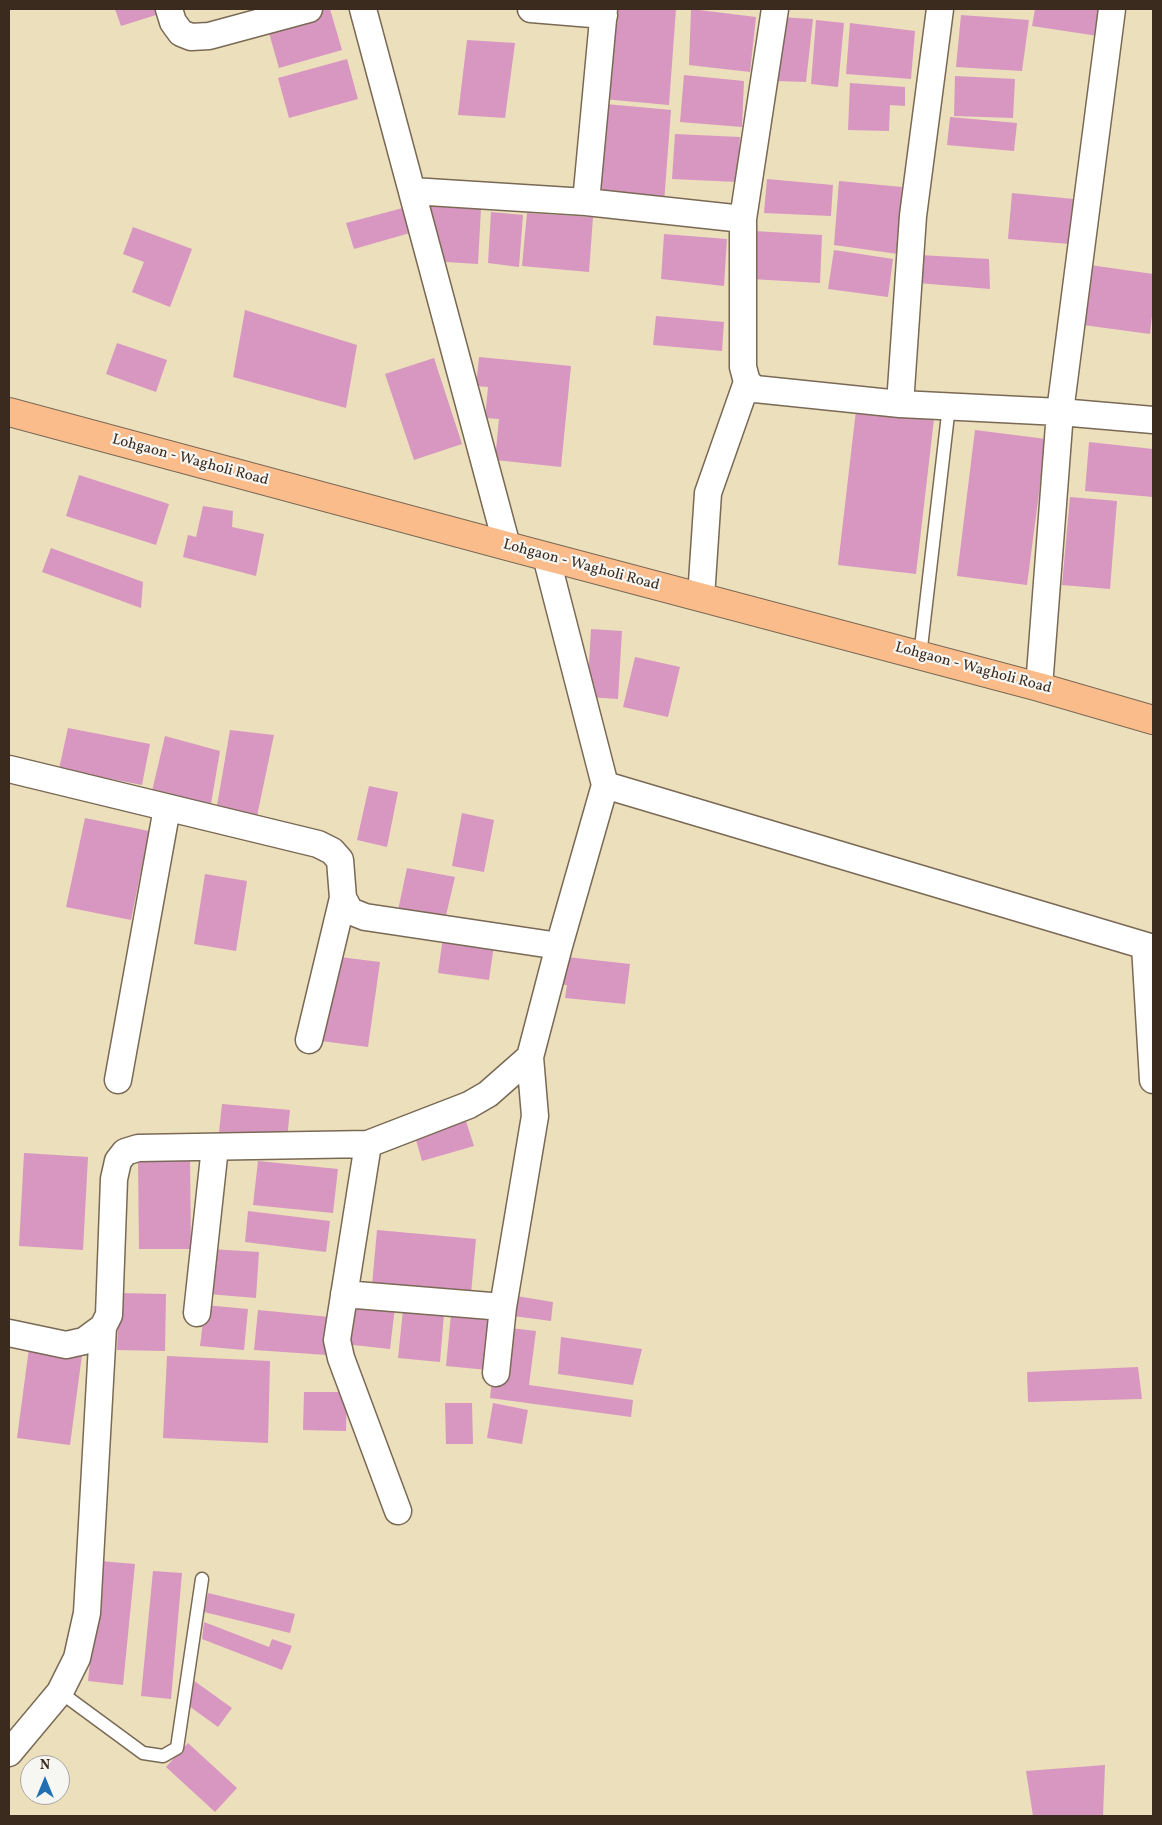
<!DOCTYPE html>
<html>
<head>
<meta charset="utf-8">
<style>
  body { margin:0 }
  #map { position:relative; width:1162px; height:1825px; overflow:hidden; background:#ebdfbc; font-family:Vollkorn,serif }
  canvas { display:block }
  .frame { position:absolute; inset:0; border:10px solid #3b2a1e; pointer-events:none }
  .north { position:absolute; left:20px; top:1755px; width:50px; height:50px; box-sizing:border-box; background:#f6f6f2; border:1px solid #aba49d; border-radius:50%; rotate:0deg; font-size:14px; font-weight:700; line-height:20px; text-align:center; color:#3b2a1e }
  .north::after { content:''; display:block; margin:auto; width:18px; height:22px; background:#1f6fb2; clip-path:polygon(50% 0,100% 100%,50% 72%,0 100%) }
</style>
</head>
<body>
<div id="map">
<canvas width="1162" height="1825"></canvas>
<div class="frame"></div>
<div class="north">N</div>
</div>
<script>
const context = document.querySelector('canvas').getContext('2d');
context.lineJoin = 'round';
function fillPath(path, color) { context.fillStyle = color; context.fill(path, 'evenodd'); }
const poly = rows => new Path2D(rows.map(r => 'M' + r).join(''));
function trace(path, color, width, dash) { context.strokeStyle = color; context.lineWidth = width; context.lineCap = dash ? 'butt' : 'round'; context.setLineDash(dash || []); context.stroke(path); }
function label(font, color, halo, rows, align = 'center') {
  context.font = font + ' Vollkorn,serif'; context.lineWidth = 4.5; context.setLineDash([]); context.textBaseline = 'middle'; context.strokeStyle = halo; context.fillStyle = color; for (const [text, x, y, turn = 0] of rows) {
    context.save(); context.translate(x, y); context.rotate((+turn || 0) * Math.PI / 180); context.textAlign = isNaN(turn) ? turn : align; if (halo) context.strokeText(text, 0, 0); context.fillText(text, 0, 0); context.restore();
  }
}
fillPath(poly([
  [115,9,158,9,159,14,121,26],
  [327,9,330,9,342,50,279,68,267,26],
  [611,9,676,9,669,105,603,99],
  [691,9,756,17,750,72,689,65],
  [1035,9,1101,9,1098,36,1032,26],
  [961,15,1029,20,1022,71,956,67],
  [781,17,813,19,806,82,776,81],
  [816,20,844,23,838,87,811,84],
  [850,23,915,31,911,79,846,74],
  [467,40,515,43,505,118,458,115],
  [347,59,358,99,289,118,278,78],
  [684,75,744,81,742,127,680,122],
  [955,76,1015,79,1013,118,954,116],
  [850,83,905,87,905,106,890,105,889,131,848,130],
  [606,104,671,110,664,203,598,197],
  [950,117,1017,123,1014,151,947,145],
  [675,134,740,137,737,182,672,179],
  [767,179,833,185,831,216,764,213],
  [839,181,902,187,898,254,834,245],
  [1012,193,1074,199,1070,244,1008,239],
  [429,204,481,209,478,264,446,262,428,227],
  [403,208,410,233,354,249,346,223],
  [491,212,523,215,519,267,488,263],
  [527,213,593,217,589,272,522,266],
  [133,227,192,249,170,307,132,292,144,262,123,254],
  [754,231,822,235,820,283,751,279],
  [664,234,727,239,724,286,661,279],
  [834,250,893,259,888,297,828,289],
  [920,255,989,259,990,289,918,283],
  [1090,265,1153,274,1153,307,1150,334,1083,325],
  [245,310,357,345,346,408,233,377],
  [656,316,724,322,722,351,653,345],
  [117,343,167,360,156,392,106,374],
  [479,357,571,366,561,467,495,460,499,419,485,418,488,387,476,386],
  [434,358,462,444,414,460,385,374],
  [856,410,934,419,916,574,838,565],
  [975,430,1046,439,1027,585,957,576],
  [1089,442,1153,449,1153,497,1085,491],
  [79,475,169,504,156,545,66,516],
  [1070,497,1117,501,1110,589,1062,585],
  [203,506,233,511,232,527,264,534,256,576,183,557,188,535,196,537],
  [51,548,143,582,141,608,42,572],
  [591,629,622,631,618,699,587,697],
  [635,657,680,667,668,717,623,707],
  [68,728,150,744,142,785,59,769],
  [230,730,274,735,257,816,217,806],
  [165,736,220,751,211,804,154,795,152,791],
  [369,786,398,792,387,847,357,840],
  [462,813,494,820,484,872,452,866],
  [85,818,149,831,131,920,66,907],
  [407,868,455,877,444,924,397,915],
  [205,874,247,881,236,951,194,944],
  [443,937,494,945,489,980,438,973],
  [332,956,380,962,368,1047,321,1041],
  [558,956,630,964,625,1004,565,998,567,985,555,984],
  [222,1104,290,1110,287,1139,219,1132],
  [465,1118,474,1146,422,1161,414,1133],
  [24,1153,88,1157,83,1250,19,1246],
  [190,1158,191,1249,139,1249,138,1159],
  [258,1161,338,1169,333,1213,253,1205],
  [248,1211,330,1221,326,1252,245,1242],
  [377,1230,476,1239,471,1294,372,1285],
  [211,1249,259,1252,256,1298,208,1294],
  [119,1293,166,1294,165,1351,117,1350],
  [516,1296,553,1302,551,1321,513,1316],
  [348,1302,395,1307,390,1349,344,1344],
  [205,1305,248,1309,244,1350,200,1346],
  [258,1310,330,1317,327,1355,254,1350],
  [403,1310,444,1314,440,1362,398,1358],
  [451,1314,493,1318,488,1370,446,1366],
  [510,1328,536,1331,529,1385,633,1400,631,1417,490,1398,492,1378],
  [561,1337,642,1349,633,1385,558,1374],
  [29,1348,82,1355,70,1445,17,1438],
  [167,1356,270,1361,268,1443,163,1438],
  [1138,1367,1142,1399,1028,1402,1027,1372],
  [304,1392,347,1392,346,1431,303,1430],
  [445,1403,472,1403,473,1444,446,1444],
  [493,1403,528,1410,522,1444,487,1438],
  [100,1561,135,1564,123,1685,88,1681],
  [153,1571,182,1573,171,1699,141,1696],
  [208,1593,295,1614,290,1633,204,1612],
  [204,1622,269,1647,272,1639,292,1646,282,1670,202,1639],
  [193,1680,232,1708,218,1727,189,1706],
  [188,1743,237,1788,215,1812,166,1767],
  [1105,1765,1103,1816,1033,1816,1026,1771]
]), '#d897c1');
const lane = poly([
  [920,656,949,406],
  [60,1692,143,1753,163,1756,177,1748,202,1579]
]);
const street = poly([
  [169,9,173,22,181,33,191,37,209,36,309,9],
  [363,9,507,546],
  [531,9,604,15],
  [775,9,743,219,743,367,747,382,755,389,900,404,1060,412,1153,420],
  [412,191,586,202,743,219],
  [586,202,604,9],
  [900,404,913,216,940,9],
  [546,556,605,785,1153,948],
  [701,597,708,493,747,382],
  [1039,687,1060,412,1112,9],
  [9,769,318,844,332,851,340,860,343,898,350,911,365,917,559,946],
  [1145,946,1153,1080],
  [309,1040,343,898],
  [118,1080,167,808],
  [368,1144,337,1340,341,1358,398,1511],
  [344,1294,503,1307],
  [197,1313,215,1147],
  [9,1333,66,1345,84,1341,103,1327,109,1315,114,1179,118,1161,125,1152,138,1148,368,1144,469,1105,488,1094,530,1057,559,946,605,785],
  [496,1373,503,1307,535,1116,530,1057],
  [9,1753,60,1692,77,1658,87,1613,103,1327]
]);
const primary = poly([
  [9,412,507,546,1039,687,1153,720]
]);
trace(lane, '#796955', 15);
trace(street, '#796955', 29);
trace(primary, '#796955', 30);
trace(lane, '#fff', 12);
trace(street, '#fff', 26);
trace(primary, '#fabc8b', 28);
label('15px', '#3b2a1e', '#f6f6f2', [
  ["Lohgaon - Wagholi Road",190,461,15],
  ["Lohgaon - Wagholi Road",581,566,15],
  ["Lohgaon - Wagholi Road",973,669,15]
]);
</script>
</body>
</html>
